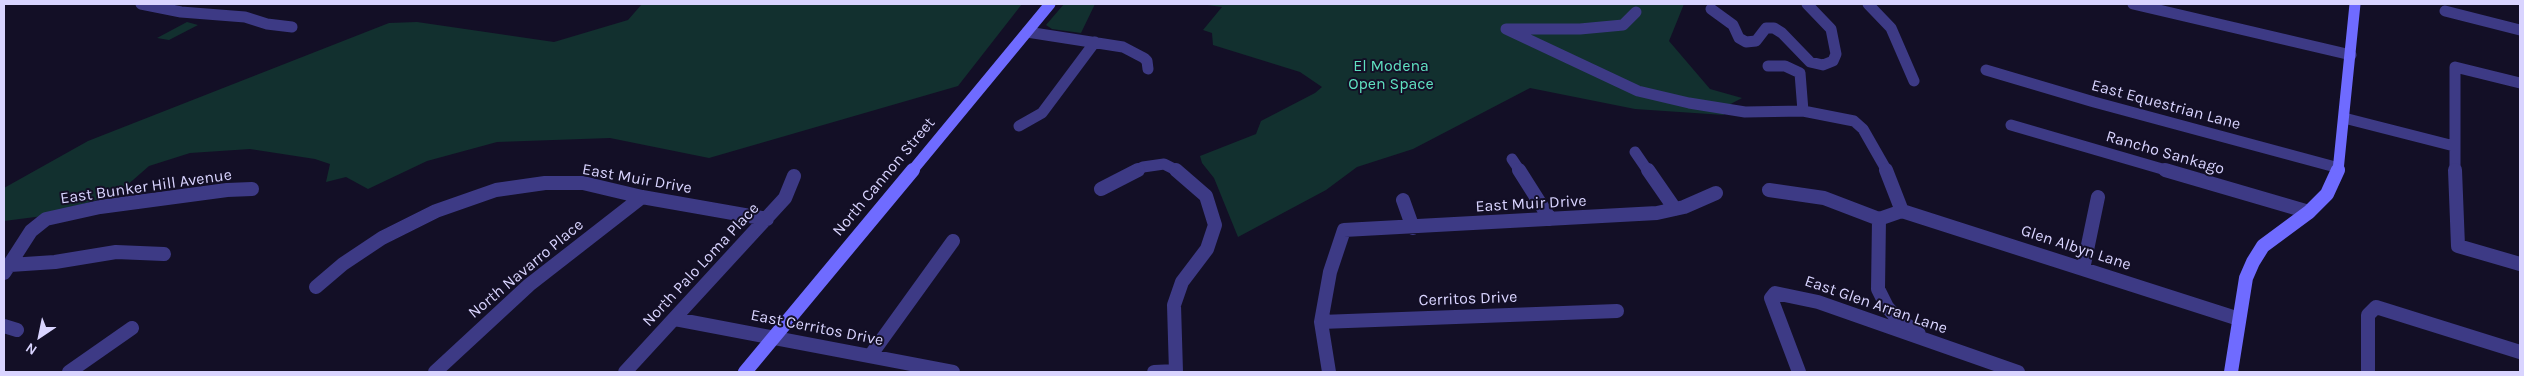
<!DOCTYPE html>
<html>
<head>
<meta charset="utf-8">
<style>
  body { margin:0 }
  #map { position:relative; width:2524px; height:376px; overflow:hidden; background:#130f26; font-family:Karla,sans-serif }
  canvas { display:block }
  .frame { position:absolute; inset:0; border:5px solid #d9d4ff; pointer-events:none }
  .north { position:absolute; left:15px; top:311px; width:50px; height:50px; -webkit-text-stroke:4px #130f26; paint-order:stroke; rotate:214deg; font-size:14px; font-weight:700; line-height:20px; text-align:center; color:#d9d4ff }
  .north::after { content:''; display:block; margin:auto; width:18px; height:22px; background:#d9d4ff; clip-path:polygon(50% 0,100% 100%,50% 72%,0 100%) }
</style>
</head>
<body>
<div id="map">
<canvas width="2524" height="376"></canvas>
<div class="frame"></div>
<div class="north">N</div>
</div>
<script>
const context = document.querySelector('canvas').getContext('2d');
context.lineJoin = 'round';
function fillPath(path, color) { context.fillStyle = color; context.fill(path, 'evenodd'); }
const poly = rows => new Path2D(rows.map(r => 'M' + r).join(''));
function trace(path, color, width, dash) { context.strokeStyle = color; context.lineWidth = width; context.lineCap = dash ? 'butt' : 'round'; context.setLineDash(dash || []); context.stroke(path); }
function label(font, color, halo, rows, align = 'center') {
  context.font = font + ' Karla,sans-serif'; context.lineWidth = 4; context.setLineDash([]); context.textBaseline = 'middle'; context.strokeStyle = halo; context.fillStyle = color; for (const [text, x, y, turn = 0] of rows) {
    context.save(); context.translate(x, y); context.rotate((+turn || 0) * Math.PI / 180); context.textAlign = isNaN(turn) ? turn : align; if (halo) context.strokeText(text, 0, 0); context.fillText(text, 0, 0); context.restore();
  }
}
fillPath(poly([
  [642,4,1022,4,958,86,709,158,610,138,497,142,427,161,368,189,346,177,326,182,330,164,315,159,250,149,190,153,149,166,117,194,43,216,4,221,4,188,88,141,389,23,417,22,554,42,628,20],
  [1064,4,1095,4,1081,33,1052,29,1046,25],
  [1200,4,1684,4,1669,41,1710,89,1742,98,1721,109,1724,115,1635,109,1530,88,1413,149,1357,167,1326,190,1238,237,1214,178,1202,163,1200,156,1256,134,1261,121,1315,93,1322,87,1300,72,1213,45,1212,33,1203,30,1222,7],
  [187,22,198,25,169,40,157,38]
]), '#12302f');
trace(poly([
  [141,4,181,12,245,17,267,24,292,27],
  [1868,4,1891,28,1914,81],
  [2133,4,2351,55],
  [1711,9,1733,25,1739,38,1746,42,1756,41,1766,28,1774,28,1782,33,1810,62,1823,65,1833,61,1836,54,1831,29,1807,4],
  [2445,11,2520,30],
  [1636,12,1623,25,1580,29,1506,29,1638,91,1689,103,1745,112,1803,111,1854,121,1863,129,1887,171],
  [1027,32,1123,47,1144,58,1147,61,1148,69],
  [1768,66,1785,66,1800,73,1803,111],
  [1986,70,2094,102,2339,168],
  [2344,118,2454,146],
  [2011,125,2169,171],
  [1019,126,1042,113,1095,42],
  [1635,152,1648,171],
  [1512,159,1520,171],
  [1135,171,1143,167,1164,164,1178,171],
  [2455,171,2455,67,2520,83]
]), '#3d3a85', 11);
trace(poly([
  [1519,170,1550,219],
  [1648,170,1675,209],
  [1886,170,1902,211],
  [2165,170,2309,212],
  [2455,170,2458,246,2520,264],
  [1101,189,1138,170],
  [1769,190,1824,198,1879,219],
  [1403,200,1413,228],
  [1902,211,2239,319],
  [1902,211,1879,219,1878,289,1887,307,1896,317,1919,334],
  [10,265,55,262,116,252,164,254],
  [2083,269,2098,197],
  [4,273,31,231,46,219,100,207,227,190,252,189],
  [316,287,343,264,382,238,436,211,496,190,545,183,583,183,642,197,767,219],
  [675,319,953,372],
  [1321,322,1617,311],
  [4,326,17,330],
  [870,356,953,241],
  [69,372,132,328],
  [435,372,529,285,642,197],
  [625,372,785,198,794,176],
  [1154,372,1176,371],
  [1176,372,1174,305,1182,282,1207,249,1215,225,1206,196,1176,170],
  [1329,372,1321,322,1330,272,1344,230,1657,213,1684,207,1716,193],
  [1799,372,1771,298,1775,293,1818,302,2018,372],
  [2368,372,2368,315,2376,307,2520,352]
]), '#3d3a85', 14);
trace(poly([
  [912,171,1050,4],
  [2338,171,2355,4]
]), '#6f6bff', 11);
trace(poly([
  [745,372,913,170],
  [2231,372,2246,278,2253,262,2263,246,2309,212,2327,194,2338,170]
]), '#6f6bff', 14);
label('16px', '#5fe0c0', '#130f26', [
  ["El Modena",1391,66],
  ["Open Space",1391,84]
]);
label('16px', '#d9d4ff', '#130f26', [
  ["East Equestrian Lane",2166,105,15],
  ["Rancho Sankago",2165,153,16],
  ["North Cannon Street",884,177,-50],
  ["East Muir Drive",637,179,10],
  ["East Bunker Hill Avenue",146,187,-8],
  ["East Muir Drive",1531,204,-3],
  ["Glen Albyn Lane",2076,248,18],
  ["North Palo Loma Place",701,265,-47],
  ["North Navarro Place",526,269,-40],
  ["Cerritos Drive",1468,299,-2],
  ["East Glen Arran Lane",1876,305,19],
  ["East Cerritos Drive",817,328,11]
]);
</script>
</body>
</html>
